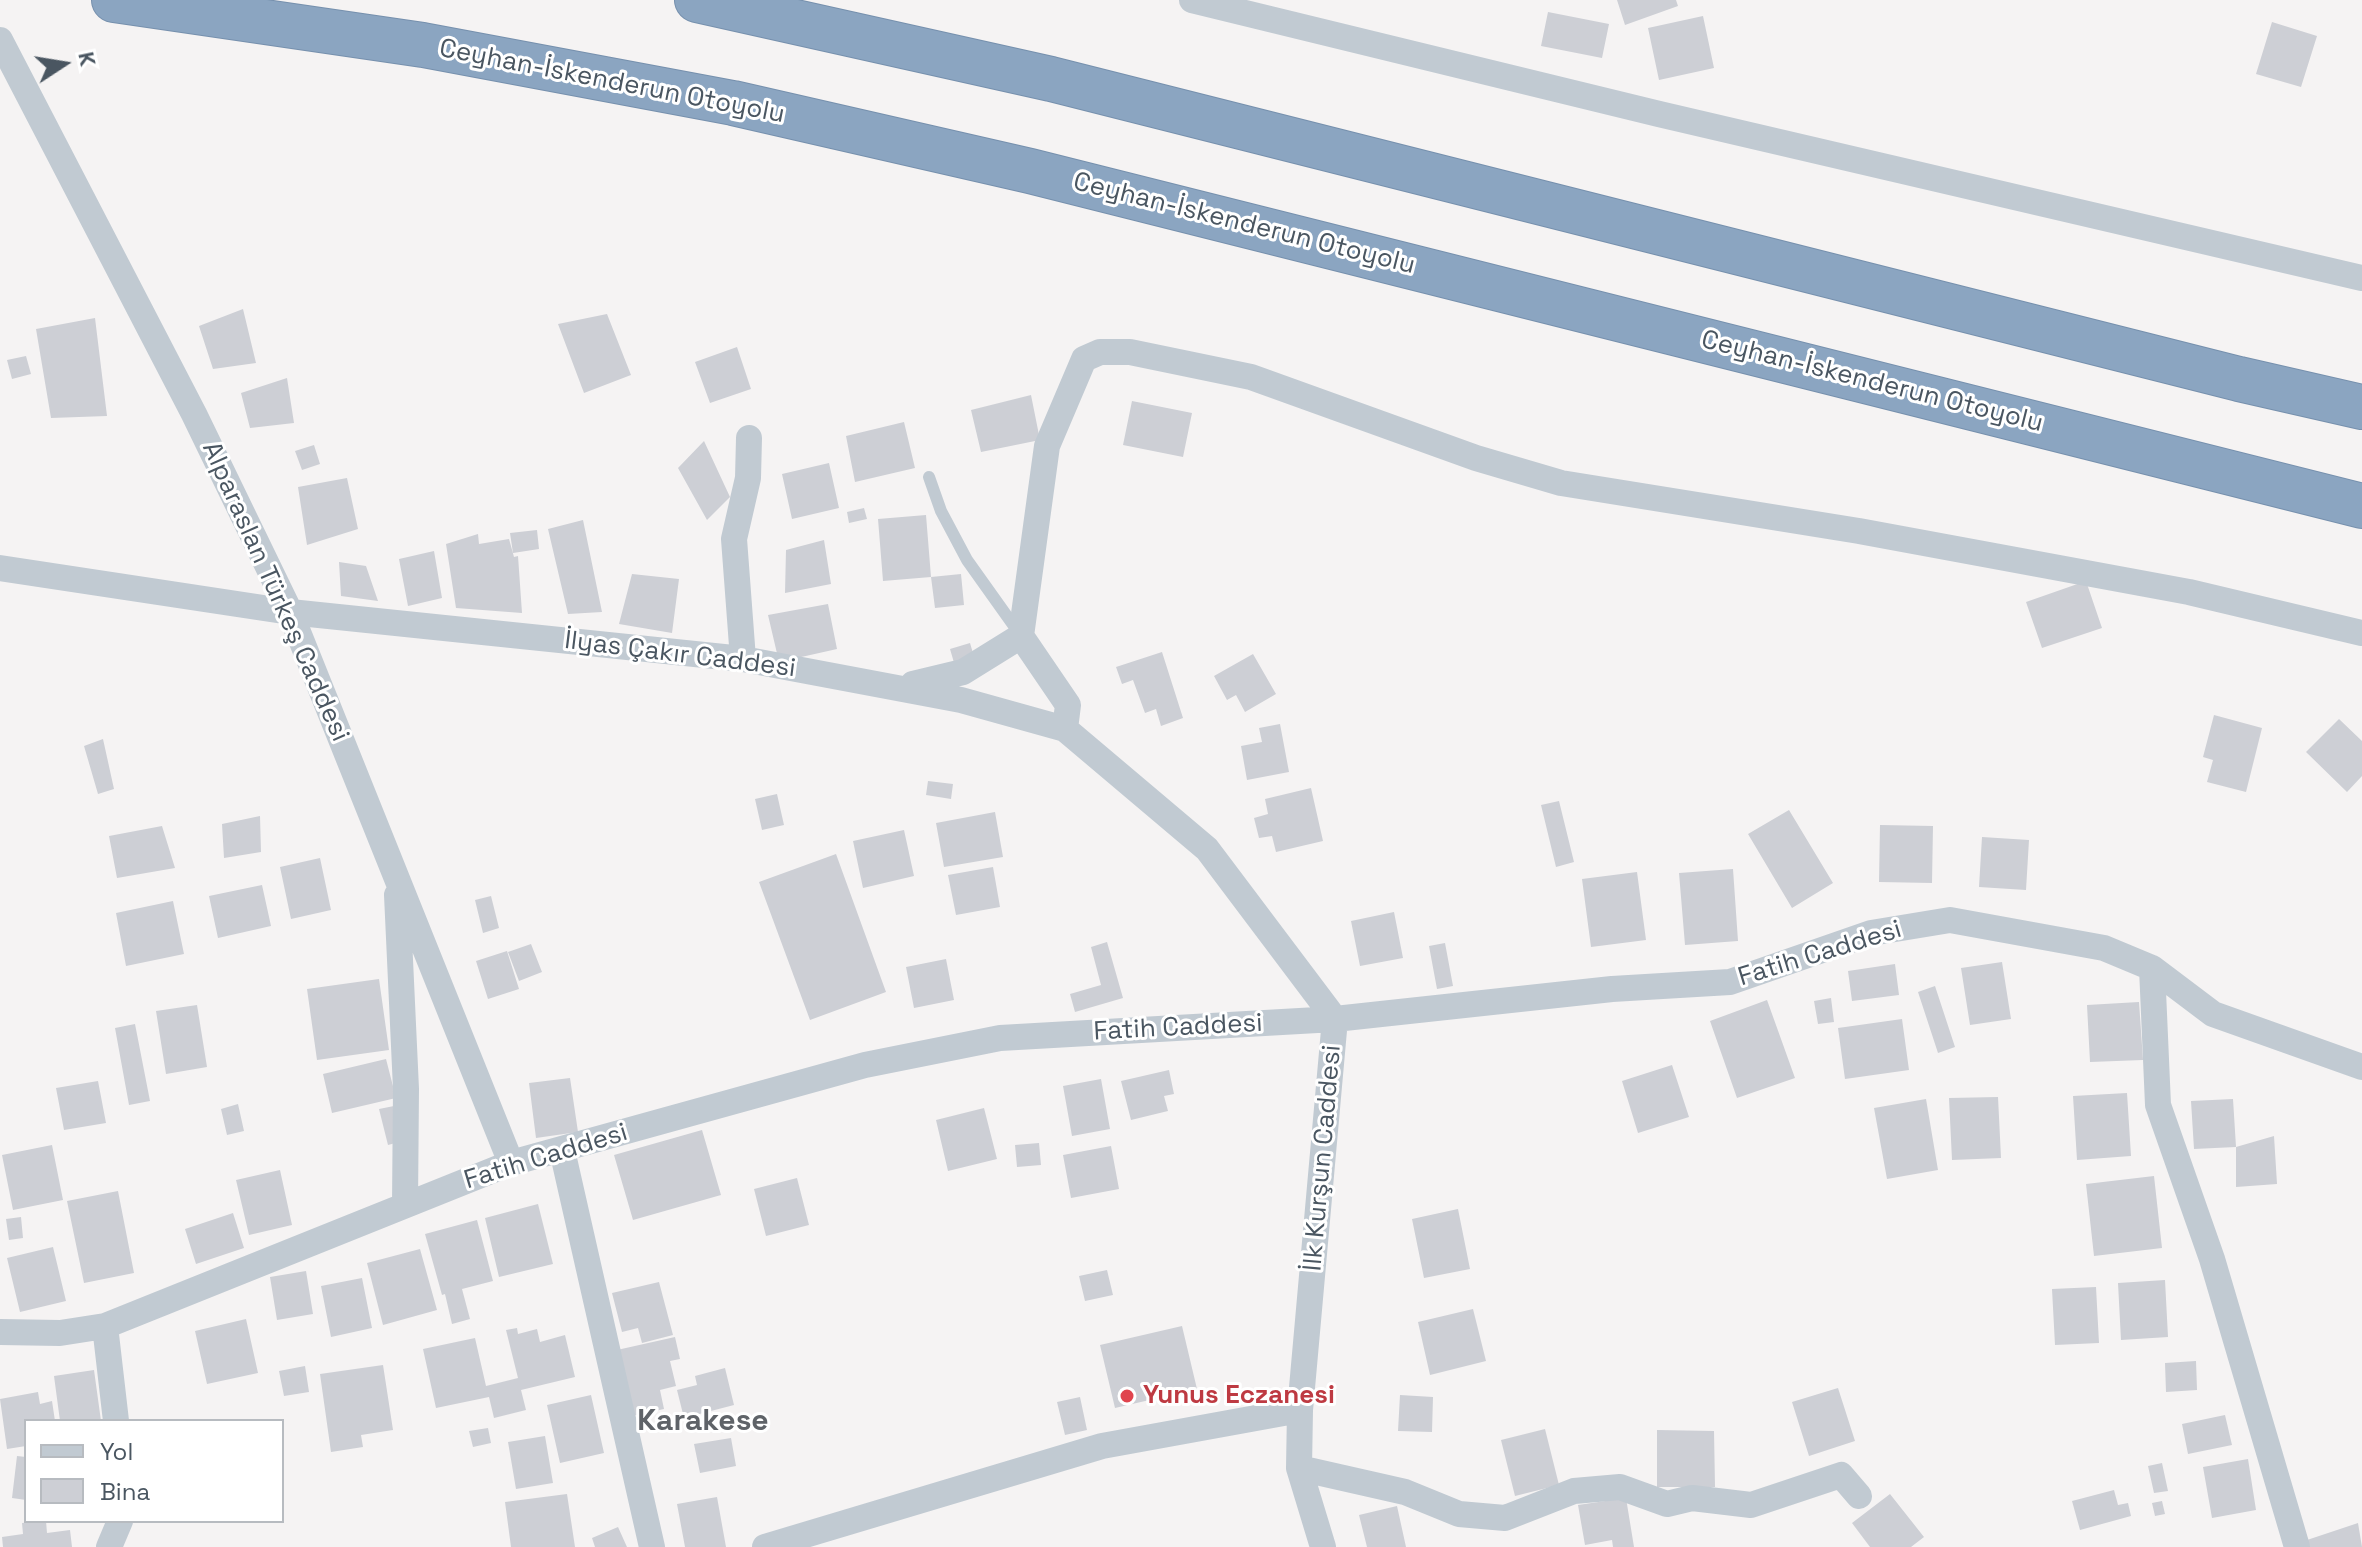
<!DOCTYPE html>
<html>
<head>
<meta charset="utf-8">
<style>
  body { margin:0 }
  #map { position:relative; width:2362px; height:1547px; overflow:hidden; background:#f5f3f3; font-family:"Space Grotesk",sans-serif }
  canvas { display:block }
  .legend { position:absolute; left:24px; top:1419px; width:260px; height:104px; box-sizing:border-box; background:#fff; border:2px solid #b7bbc0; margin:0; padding:10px 14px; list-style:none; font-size:24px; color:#4a5661 }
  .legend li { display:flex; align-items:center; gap:16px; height:40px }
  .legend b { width:40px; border:2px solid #b7bbc0 }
  .north { position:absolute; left:24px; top:24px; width:80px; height:80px; -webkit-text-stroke:6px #fff; paint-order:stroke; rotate:78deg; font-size:22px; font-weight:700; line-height:32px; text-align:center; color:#4a5661 }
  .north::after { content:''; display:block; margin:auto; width:28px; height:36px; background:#4a5661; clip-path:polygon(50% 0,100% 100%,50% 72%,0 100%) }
</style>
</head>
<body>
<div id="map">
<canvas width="2362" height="1547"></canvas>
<ul class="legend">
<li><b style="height:10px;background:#c1cad2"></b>Yol</li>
<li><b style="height:22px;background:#cdcfd5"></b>Bina</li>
</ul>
<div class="north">K</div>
</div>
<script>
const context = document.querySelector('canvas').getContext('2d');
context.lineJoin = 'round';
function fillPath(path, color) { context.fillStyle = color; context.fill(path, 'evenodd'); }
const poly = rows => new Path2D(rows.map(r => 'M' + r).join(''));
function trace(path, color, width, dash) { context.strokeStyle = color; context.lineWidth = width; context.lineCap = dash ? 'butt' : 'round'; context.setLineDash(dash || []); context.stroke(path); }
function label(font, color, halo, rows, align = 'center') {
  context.font = font + ' "Space Grotesk",sans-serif'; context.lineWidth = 6; context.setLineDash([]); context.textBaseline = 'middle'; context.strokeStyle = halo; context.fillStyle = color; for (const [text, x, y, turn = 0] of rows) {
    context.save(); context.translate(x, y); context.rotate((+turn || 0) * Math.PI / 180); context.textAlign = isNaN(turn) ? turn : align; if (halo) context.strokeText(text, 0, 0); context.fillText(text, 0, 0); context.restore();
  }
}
fillPath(poly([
  [1617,0,1676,0,1678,6,1625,25],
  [1548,12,1609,24,1602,58,1541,46],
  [1703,16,1714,68,1659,80,1648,28],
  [2272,22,2317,36,2301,87,2256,74],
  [243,309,256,363,213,369,199,326],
  [607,314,631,375,584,393,558,324],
  [95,318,107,416,51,418,36,329],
  [737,347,751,389,710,403,695,362],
  [26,356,31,374,12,379,7,360],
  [287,378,294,423,250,428,241,393],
  [1031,395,1040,440,981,452,971,410],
  [1132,401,1192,413,1183,457,1123,445],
  [904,422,915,468,855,482,846,436],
  [704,441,730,497,707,520,678,468],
  [314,445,320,464,302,470,295,451],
  [829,463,839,508,792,519,782,474],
  [347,478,358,529,307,545,298,487],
  [864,508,867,519,849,523,847,512],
  [926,515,931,577,883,581,878,519],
  [583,520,602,612,568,614,548,529],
  [537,530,539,549,513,553,510,533],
  [478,534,479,544,509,539,514,557,518,556,522,613,456,608,446,544],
  [824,540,831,584,785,593,786,550],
  [434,551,442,598,408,606,399,559],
  [339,562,366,566,378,601,341,596],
  [632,574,679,579,672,633,619,624],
  [961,574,964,605,935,608,931,577],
  [2086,581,2102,628,2042,648,2026,602],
  [828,604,837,649,779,662,768,615],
  [970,643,975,660,955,666,950,649],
  [1162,652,1183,718,1161,726,1156,709,1145,713,1133,680,1122,684,1116,667],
  [1253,654,1276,694,1245,712,1236,695,1227,700,1214,676],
  [2214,715,2262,728,2246,792,2207,782,2213,760,2203,757],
  [2339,719,2362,741,2362,776,2347,792,2306,752],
  [1280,724,1289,772,1247,780,1241,746,1262,742,1259,728],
  [103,739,114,789,98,794,84,746],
  [928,781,953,784,951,799,926,795],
  [1311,788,1323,841,1276,852,1272,836,1259,838,1254,818,1268,814,1265,799],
  [777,794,784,825,762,830,755,799],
  [1559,801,1574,862,1556,867,1541,805],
  [1789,810,1833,883,1792,908,1748,834],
  [995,812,1003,857,944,867,936,823],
  [260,816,261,852,224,858,222,824],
  [1880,825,1933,826,1932,883,1879,882],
  [162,826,175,868,117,878,109,836],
  [904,830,914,876,863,888,853,841],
  [1982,837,2029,840,2026,890,1979,887],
  [836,854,886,992,810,1020,759,882],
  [320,858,331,910,291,919,280,867],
  [993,867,1000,907,956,915,948,875],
  [1733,869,1738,941,1685,945,1679,873],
  [1637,872,1646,940,1591,947,1582,879],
  [262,885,271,926,218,938,209,896],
  [491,896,499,928,483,933,475,900],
  [173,901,184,954,126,966,116,913],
  [1394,912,1403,958,1360,966,1351,921],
  [1107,942,1123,998,1075,1012,1070,994,1101,985,1091,947],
  [1445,943,1453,986,1437,989,1429,946],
  [531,944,542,972,519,981,508,952],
  [507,951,519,989,488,999,476,961],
  [946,959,954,1000,914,1008,906,967],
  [2002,962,2011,1019,1970,1025,1961,968],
  [1895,964,1899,995,1852,1001,1848,971],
  [379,979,389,1050,317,1060,307,989],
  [1935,986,1955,1047,1938,1053,1918,992],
  [1831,998,1834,1022,1818,1024,1814,1001],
  [1767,1000,1795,1078,1737,1098,1710,1021],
  [2139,1002,2143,1060,2090,1062,2087,1005],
  [197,1005,207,1067,166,1074,156,1011],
  [1902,1019,1909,1070,1845,1079,1838,1028],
  [135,1024,150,1101,129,1105,115,1028],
  [386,1059,396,1098,332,1113,323,1074],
  [1672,1065,1689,1117,1638,1133,1622,1081],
  [1169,1070,1174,1094,1164,1096,1168,1111,1131,1120,1121,1081],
  [570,1078,578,1132,536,1138,529,1083],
  [1101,1079,1110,1129,1072,1136,1063,1086],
  [98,1081,106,1123,64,1130,56,1088],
  [2127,1093,2131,1156,2077,1160,2073,1096],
  [1998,1097,2001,1158,1952,1160,1949,1098],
  [1926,1099,1938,1170,1887,1179,1874,1108],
  [2233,1099,2236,1147,2194,1149,2191,1101],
  [238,1104,244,1131,227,1135,221,1109],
  [394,1106,403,1141,388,1145,379,1109],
  [984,1108,997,1159,948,1171,936,1120],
  [702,1130,721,1195,633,1220,614,1155],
  [2274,1136,2277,1184,2236,1187,2236,1147],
  [1039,1143,1041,1165,1017,1167,1015,1145],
  [52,1145,63,1200,13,1210,2,1155],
  [1111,1146,1119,1189,1071,1198,1063,1155],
  [280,1170,292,1225,249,1235,236,1180],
  [2154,1176,2162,1248,2094,1256,2086,1184],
  [797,1178,809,1225,766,1236,754,1189],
  [118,1191,134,1273,84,1283,67,1201],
  [538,1204,553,1264,499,1277,485,1218],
  [1458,1209,1470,1269,1424,1278,1412,1219],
  [233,1213,244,1248,196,1264,185,1229],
  [21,1217,23,1238,9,1240,6,1219],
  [477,1220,493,1281,462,1289,470,1319,452,1324,445,1294,442,1295,425,1234],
  [53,1247,66,1301,20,1312,7,1258],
  [420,1249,437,1310,383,1325,367,1263],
  [1107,1270,1113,1295,1085,1301,1079,1276],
  [306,1271,313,1314,277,1320,270,1277],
  [362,1278,372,1328,331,1337,321,1286],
  [2165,1280,2168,1337,2121,1340,2118,1283],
  [659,1282,673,1335,642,1343,638,1328,622,1332,612,1293],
  [2096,1287,2099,1343,2055,1345,2052,1289],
  [1473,1309,1486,1361,1430,1375,1418,1322],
  [246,1319,258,1373,207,1384,195,1331],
  [1182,1326,1197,1389,1115,1408,1100,1345],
  [517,1328,518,1334,537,1329,540,1342,565,1335,575,1377,521,1390,526,1410,494,1418,489,1397,436,1408,423,1349,475,1338,486,1386,518,1378,506,1330],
  [675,1337,680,1359,670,1361,676,1386,660,1390,664,1409,632,1416,617,1350],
  [2196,1361,2197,1390,2166,1392,2165,1363],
  [383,1365,393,1430,361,1435,363,1447,331,1452,320,1374],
  [305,1366,309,1392,284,1396,279,1371],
  [725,1368,734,1405,684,1418,677,1390,697,1385,695,1376],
  [94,1370,101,1421,60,1421,54,1376],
  [1838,1388,1855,1441,1809,1456,1792,1402],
  [38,1392,40,1404,52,1401,55,1421,26,1421,26,1446,7,1449,0,1399],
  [591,1395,604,1453,560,1463,547,1405],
  [1400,1395,1433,1397,1432,1432,1398,1431],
  [1080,1397,1087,1430,1065,1435,1057,1402],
  [2225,1415,2232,1445,2188,1454,2182,1424],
  [488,1428,491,1443,473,1447,469,1431],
  [1545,1429,1559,1485,1515,1496,1501,1440],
  [1657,1430,1714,1431,1715,1487,1657,1487],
  [545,1436,553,1483,516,1489,508,1442],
  [731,1438,736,1466,700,1473,694,1444],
  [17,1456,26,1457,26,1500,12,1498],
  [2248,1459,2256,1510,2212,1518,2203,1467],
  [2162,1463,2168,1491,2154,1493,2148,1466],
  [2114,1490,2118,1505,2128,1503,2131,1516,2080,1530,2072,1501],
  [567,1494,575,1547,511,1547,505,1502],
  [1890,1494,1924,1537,1911,1547,1870,1547,1852,1523],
  [717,1497,726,1547,685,1547,677,1504],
  [1626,1498,1634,1547,1613,1547,1612,1540,1585,1545,1578,1505],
  [2162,1501,2165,1514,2155,1516,2152,1503],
  [1397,1506,1406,1547,1367,1547,1359,1515],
  [46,1521,47,1533,70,1530,72,1547,3,1547,2,1537,23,1534,22,1523],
  [2358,1523,2362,1547,2310,1547,2307,1540],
  [618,1527,627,1547,595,1547,592,1538]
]), '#cdcfd5');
const highway = poly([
  [114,0,423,45,733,103,1030,171,2362,506],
  [697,0,1051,79,2239,379,2362,407]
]);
trace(highway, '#7690ad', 46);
trace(poly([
  [929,477,941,511,967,560,1019,633]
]), '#c1cad2', 12);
trace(poly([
  [1192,0,1659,114,2362,278],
  [0,40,194,414,290,612,511,1163],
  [0,568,290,612,743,659,961,700,1065,729,1207,849,1335,1019,1300,1410,1299,1468,1323,1547],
  [743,659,734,539,748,478,749,438],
  [913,684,963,672,1021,636],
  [1065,729,1068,705,1021,636,1047,446,1084,359,1100,352,1130,352,1251,377,1476,458,1561,483,1859,531,2189,592,2362,633],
  [397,895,406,1089,405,1205],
  [2152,968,2158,1105,2212,1259,2297,1547],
  [562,1150,652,1547],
  [105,1326,116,1421],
  [0,1332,60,1333,105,1326,511,1163,865,1065,1000,1038,1335,1019,1612,989,1730,982,1871,933,1950,920,2104,948,2152,968,2213,1014,2362,1067],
  [1299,1468,1405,1492,1459,1514,1505,1518,1574,1491,1620,1487,1667,1504,1692,1498,1751,1505,1841,1475,1859,1496],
  [109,1547,120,1521],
  [765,1547,1102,1446,1300,1410]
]), '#c1cad2', 26);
trace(highway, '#8ba5c1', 44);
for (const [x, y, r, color] of [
  [1127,1396,8,"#e0444e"]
]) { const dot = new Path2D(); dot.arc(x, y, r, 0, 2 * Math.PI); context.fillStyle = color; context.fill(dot); trace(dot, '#fff', 3); }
label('26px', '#4a5661', '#fff', [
  ["Ceyhan-İskenderun Otoyolu",612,82,11],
  ["Ceyhan-İskenderun Otoyolu",1244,224,14],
  ["Ceyhan-İskenderun Otoyolu",1872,382,14],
  ["Alparaslan Türkeş Caddesi",275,592,66],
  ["İlyas Çakır Caddesi",680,655,7],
  ["Fatih Caddesi",1820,954,-17],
  ["Fatih Caddesi",1178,1028,-3],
  ["Fatih Caddesi",546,1157,-17],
  ["İlk Kurşun Caddesi",1323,1158,-85]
]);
label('bold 26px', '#be3a42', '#fff', [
  ["Yunus Eczanesi",1143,1396]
], 'left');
label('bold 30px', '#5f6368', '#fff', [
  ["Karakese",703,1422]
]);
</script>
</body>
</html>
